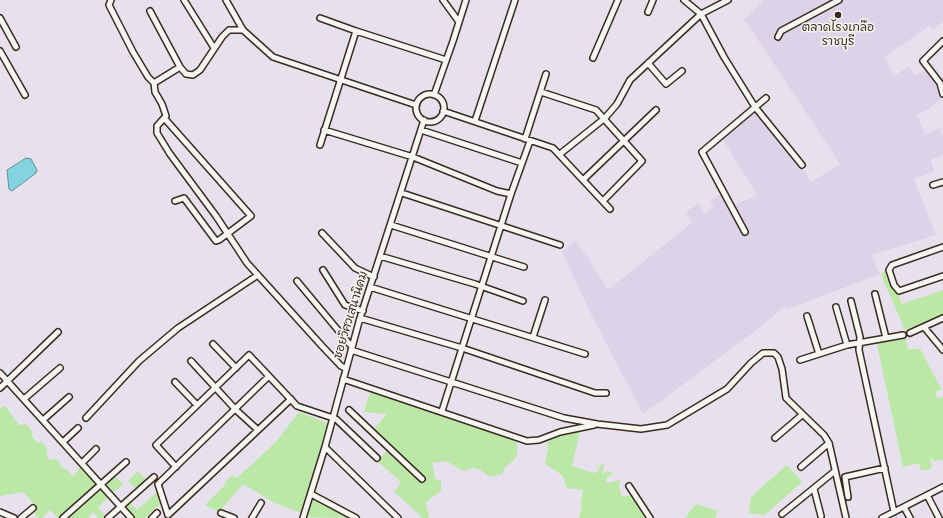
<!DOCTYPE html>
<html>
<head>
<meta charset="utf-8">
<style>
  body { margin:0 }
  canvas { display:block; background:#e7e1ed }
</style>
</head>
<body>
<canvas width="943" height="518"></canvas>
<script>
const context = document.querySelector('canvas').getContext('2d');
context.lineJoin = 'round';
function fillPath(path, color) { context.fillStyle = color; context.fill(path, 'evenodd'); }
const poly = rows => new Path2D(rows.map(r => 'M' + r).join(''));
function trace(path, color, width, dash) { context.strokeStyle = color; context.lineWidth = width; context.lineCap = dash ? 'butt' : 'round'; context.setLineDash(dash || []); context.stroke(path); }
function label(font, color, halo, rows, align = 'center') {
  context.font = font + ' "Shantell Sans","Playpen Sans Thai",sans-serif'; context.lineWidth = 3; context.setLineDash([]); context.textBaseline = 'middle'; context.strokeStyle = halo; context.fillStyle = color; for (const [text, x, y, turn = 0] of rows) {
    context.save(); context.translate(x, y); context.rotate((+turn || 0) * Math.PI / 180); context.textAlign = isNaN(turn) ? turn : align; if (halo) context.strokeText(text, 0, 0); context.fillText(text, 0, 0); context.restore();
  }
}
fillPath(poly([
  [764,0,943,0,943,22,933,30,929,26,885,57,894,76,909,66,915,75,929,68,942,97,930,108,917,115,925,135,939,128,943,136,943,155,931,160,934,171,914,179,936,235,871,255,880,274,788,309,785,306,762,326,643,414,591,314,562,252,575,241,587,256,608,290,693,222,685,213,698,203,705,214,714,206,710,201,720,194,735,205,757,195,722,138,756,110,805,171,811,182,840,164,744,19]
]), '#dcd3e9');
fillPath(poly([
  [886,270,888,271,902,304,943,290,943,315,905,330,881,275],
  [905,336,908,349,920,349,942,390,936,391,937,398,943,397,943,460,933,461,932,457,930,458,932,468,921,471,919,463,903,467,877,344],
  [370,391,517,442,517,455,513,461,505,467,502,474,490,477,479,469,473,468,463,471,446,461,432,463,435,479,441,481,441,491,426,502,429,518,423,518,394,492,401,482,377,461,387,451,419,480,422,479,372,431,387,414,364,412],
  [5,406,19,425,26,424,32,431,32,437,38,443,42,441,48,451,46,454,50,460,57,459,64,470,66,468,73,477,80,467,96,485,60,518,58,518,50,510,42,518,38,518,33,511,37,507,23,492,0,496,0,408],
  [299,412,329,424,301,513,275,503,243,484,219,512,205,505,226,484,225,483,231,476,237,478,276,442],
  [580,431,572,466,594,473,597,472,601,464,604,465,602,473,603,474,608,471,613,473,607,478,606,481,608,483,620,480,619,487,622,497,632,495,647,518,579,518,582,505,580,505,583,490,567,488,562,475,545,464,548,449,547,444,549,441,561,433],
  [787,465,802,482,765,515,749,513,751,497],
  [138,471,147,481,137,490,128,481],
  [115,476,123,485,112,493,105,485],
  [100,489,108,498,98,507,106,517,105,518,98,518,93,512,88,518,67,518],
  [159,490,161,503,145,518,134,518,123,507,129,501,137,510],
  [312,498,351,518,306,517],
  [696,504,718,511,715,518,685,518]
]), '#bbe8a6');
const water = poly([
  [26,158,31,159,37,170,36,173,12,191,9,189,7,170,26,158]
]);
fillPath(water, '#84d3e1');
trace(water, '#678f93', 1);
const minor = poly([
  [111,0,109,5,133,52,148,77,154,83],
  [184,0,214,48],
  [226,0,243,30],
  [443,0,459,22],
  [684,0,701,14,724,57,755,107,802,165],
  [150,11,180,67],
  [648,12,653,0],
  [0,18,16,47],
  [320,18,356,31],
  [778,37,781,31,839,0],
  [943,41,923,61,940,83,943,94],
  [0,51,25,95],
  [593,58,618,0],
  [648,63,666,84,682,71],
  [541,92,596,110,642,161,603,201],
  '416 108a14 14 0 1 1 28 0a14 14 0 1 1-28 0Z',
  [434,95,453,41,466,0],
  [443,111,553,148,610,209],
  [165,119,251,216,219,240,216,241,184,198,175,201],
  [475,121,515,0],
  [324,130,413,157,497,191,511,194],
  [421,130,522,163],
  [525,139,546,74],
  [320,145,356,31,446,60],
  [560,154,605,118,617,104,630,80,701,14,728,0],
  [584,179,656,110],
  [933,185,943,182],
  [402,193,560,245],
  [391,225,524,267],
  [745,232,702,152,766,98],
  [322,233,355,268,374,277],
  [943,247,892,265,889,270,894,285,899,291,943,276],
  [380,256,475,284,523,301],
  [323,270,345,305,363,311],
  [297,281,352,347],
  [370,287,585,354],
  [875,294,886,338],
  [851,301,860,337,859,350,894,512],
  [836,307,847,345],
  [807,316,819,354],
  [360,318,462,348,595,393,606,393],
  [924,327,943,350],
  [910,333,943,318],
  [533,337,545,300],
  [213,344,236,368],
  [351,350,564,418,597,424,641,429,667,425,727,389,751,363,763,353,774,353,778,357,782,369,786,398,824,435,829,443,846,518],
  [800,360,847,345,903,335],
  [191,361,236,410,258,430],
  [345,368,341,366,322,346,247,263,216,216,170,154,157,133,157,126,166,116,162,104,155,92,154,83,180,67,186,74,193,75,200,70,222,37,229,30,243,30,273,57,416,105],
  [0,373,131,518],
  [269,376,158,484,168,515,291,399],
  [343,379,527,441,539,440,560,432,594,425],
  [175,382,197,405],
  [0,388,58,332],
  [24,399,60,368],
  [349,410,422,479],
  [442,411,511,194,530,141],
  [86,418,139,361,178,328,258,275],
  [43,420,69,397],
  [775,438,802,415],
  [63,442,78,428],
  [325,447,398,518],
  [82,463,96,449],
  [176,467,156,445,249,355,297,406,336,419,377,458],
  [801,467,829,443],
  [629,486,650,518],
  [814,489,821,516],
  [311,494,356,518],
  [927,495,939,518],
  [848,497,845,477,885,468],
  [904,507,910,518],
  [0,512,14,518],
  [221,513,234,518],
  [782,514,835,471],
  [21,518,33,508],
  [63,518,126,462],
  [108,518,154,477],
  [152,518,157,513],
  [252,518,261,503],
  [303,518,325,447,360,318,424,120],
  [882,518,943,487]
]);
trace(minor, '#3b2a1e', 8);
trace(minor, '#f6f6f2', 5);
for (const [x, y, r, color] of [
  [838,15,4,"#3b2a1e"]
]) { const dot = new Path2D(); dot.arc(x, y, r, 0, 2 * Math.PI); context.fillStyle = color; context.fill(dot); trace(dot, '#f6f6f2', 1.5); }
label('12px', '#3b2a1e', '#f6f6f2', [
  ["ตลาดโรงเกลือ",838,28],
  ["ราชบุรี",838,42]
]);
label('12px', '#3b2a1e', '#f6f6f2', [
  ["ซอยวิศวเสนานิคม",351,315,-73]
]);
</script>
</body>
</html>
